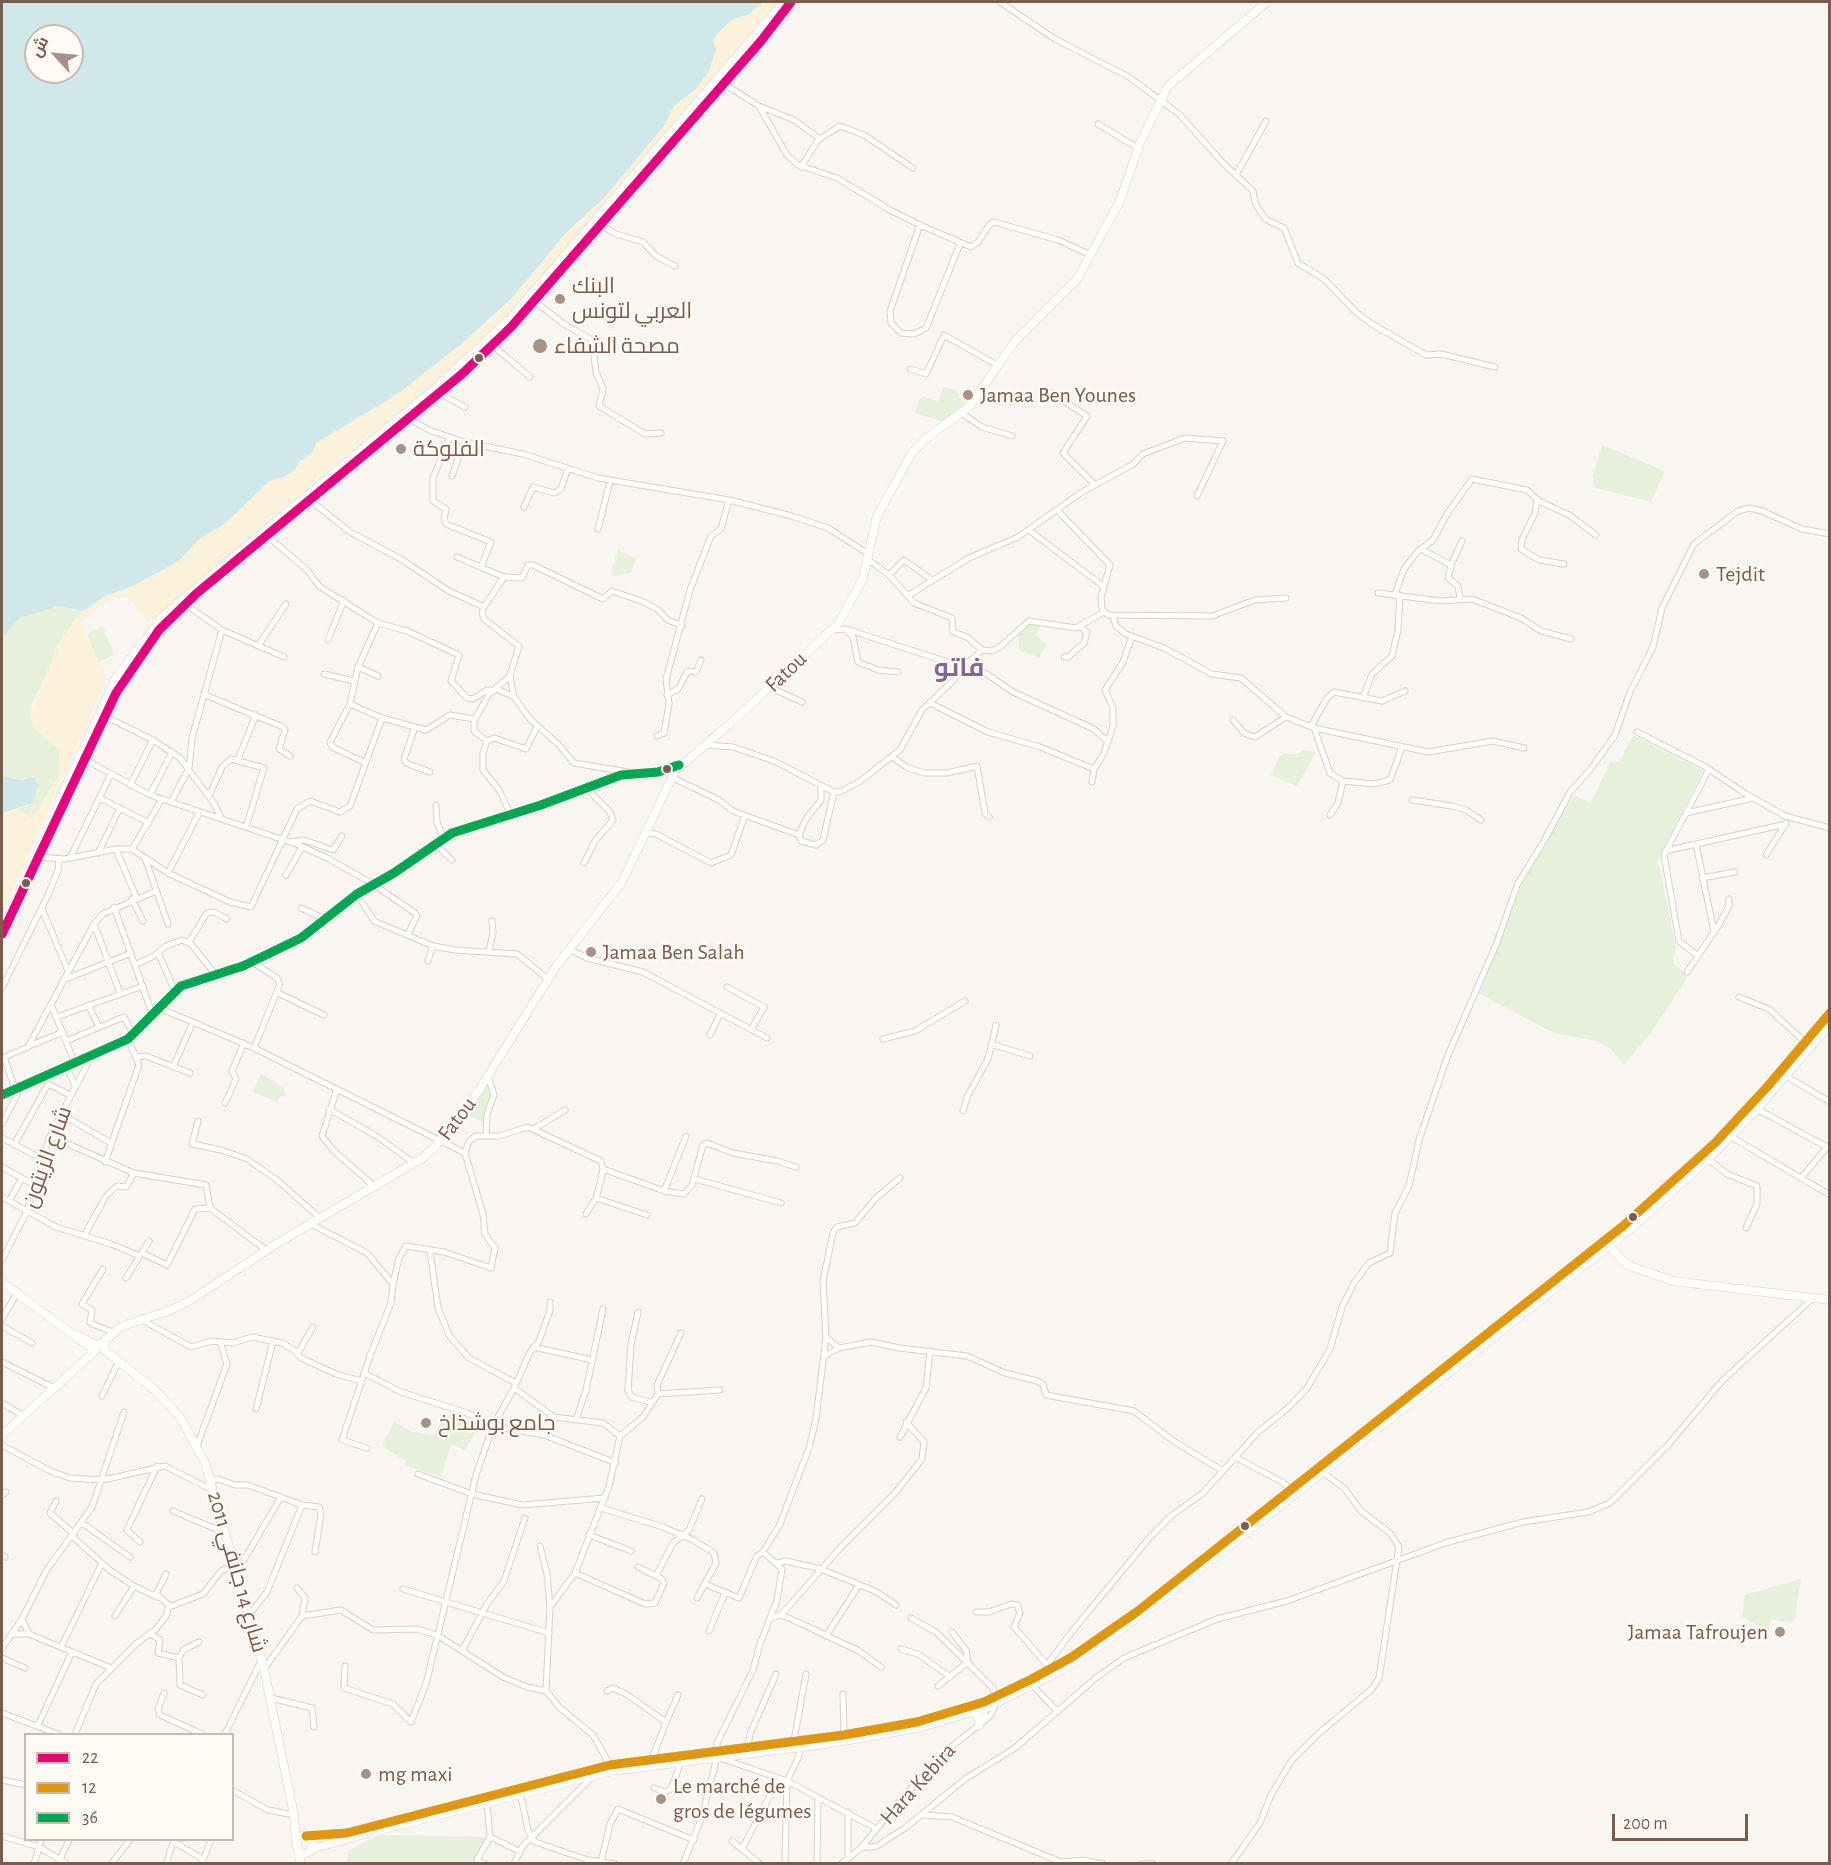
<!DOCTYPE html>
<html>
<head>
<meta charset="utf-8">
<style>
  body { margin:0 }
  #map { position:relative; width:1831px; height:1865px; overflow:hidden; background:#f9f5f0; font-family:"Alegreya Sans",Cairo,sans-serif }
  canvas { display:block }
  .frame { position:absolute; inset:0; border:3px solid #7a5c4d; pointer-events:none }
  .legend { position:absolute; left:24px; top:1733px; width:210px; height:108px; box-sizing:border-box; background:#fffaf3; border:2px solid #cabbb1; margin:0; padding:8px 10px; list-style:none; font-size:18px; color:#7a5c4d }
  .legend li { display:flex; align-items:center; gap:12px; height:30px }
  .legend b { width:30px; border:2px solid #cabbb1 }
  .north { position:absolute; left:24px; top:24px; width:60px; height:60px; box-sizing:border-box; background:#fffaf3; border:2px solid #cabbb1; border-radius:50%; rotate:297deg; font-size:16px; font-weight:700; line-height:24px; text-align:center; color:#7a5c4d }
  .north::after { content:''; display:block; margin:auto; width:21px; height:27px; background:#a69286; clip-path:polygon(50% 0,100% 100%,50% 72%,0 100%) }
  .scale { position:absolute; left:1612px; top:1814px; width:136px; height:27px; box-sizing:border-box; border:3px solid #7a5c4d; border-top:0; padding-left:8px; font-size:18px; line-height:21px; white-space:nowrap; color:#7a5c4d; -webkit-text-stroke:4px #fffaf3; paint-order:stroke }
</style>
</head>
<body>
<div id="map">
<canvas width="1831" height="1865"></canvas>
<div class="frame"></div>
<ul class="legend">
<li><b style="height:8px;background:#e5007d"></b>22</li>
<li><b style="height:8px;background:#de970f"></b>12</li>
<li><b style="height:8px;background:#00a651"></b>36</li>
</ul>
<div class="north">ش</div>
<div class="scale">200 m</div>
</div>
<script>
const context = document.querySelector('canvas').getContext('2d');
context.lineJoin = 'round';
function fillPath(path, color) { context.fillStyle = color; context.fill(path, 'evenodd'); }
const poly = rows => new Path2D(rows.map(r => 'M' + r).join(''));
function trace(path, color, width, dash) { context.strokeStyle = color; context.lineWidth = width; context.lineCap = dash ? 'butt' : 'round'; context.setLineDash(dash || []); context.stroke(path); }
function label(font, color, halo, rows, align = 'center') {
  context.font = font + ' "Alegreya Sans",Cairo,sans-serif'; context.lineWidth = 4.5; context.setLineDash([]); context.textBaseline = 'middle'; context.strokeStyle = halo; context.fillStyle = color; for (const [text, x, y, turn = 0] of rows) {
    context.save(); context.translate(x, y); context.rotate((+turn || 0) * Math.PI / 180); context.textAlign = isNaN(turn) ? turn : align; if (halo) context.strokeText(text, 0, 0); context.fillText(text, 0, 0); context.restore();
  }
}
fillPath(poly([
  [944,387,955,390,959,393,957,397,967,403,961,411,944,422,915,413,919,400,923,397,938,401],
  [1602,445,1665,471,1651,502,1595,488,1593,476],
  [618,550,636,559,631,573,612,576,612,569],
  [59,606,83,611,64,635,31,706,33,727,59,749,61,758,58,777,32,819,17,809,28,806,26,777,20,780,2,776,2,638,20,618],
  [1041,623,1036,636,1046,644,1040,658,1019,650,1018,633,1027,624],
  [103,627,114,655,98,662,87,633],
  [1633,735,1703,770,1658,861,1676,948,1673,963,1686,975,1685,981,1650,1034,1624,1065,1610,1048,1597,1041,1554,1033,1478,993,1525,877,1570,800,1575,796,1591,803,1610,762,1620,761],
  [1306,750,1316,752,1297,786,1271,775,1280,756,1285,753,1293,755],
  [261,1074,283,1087,286,1097,281,1096,277,1102,253,1092],
  [488,1082,494,1089,483,1122,466,1115],
  [453,1412,478,1427,465,1450,451,1444,441,1477,404,1465,406,1461,382,1446,394,1422,412,1432,433,1435,442,1421],
  [1801,1579,1794,1622,1771,1620,1768,1631,1742,1617,1745,1595],
  [379,1835,487,1837,474,1863,347,1864,348,1851]
]), '#e7f0db');
fillPath(poly([
  [763,2,778,2,506,318,455,365,281,509,149,624,131,600,125,597,107,601,80,622,107,679,2,913,2,813,17,809,32,819,58,777,59,749,33,727,30,714,58,646,76,617,105,596,131,587,179,561,199,539,223,525,270,481,286,476,295,470,299,462,313,452,316,443,399,393,490,320,512,298,566,233,581,222,639,156,664,126,674,106,696,89,710,65,713,40,718,33,733,19,748,15]
]), '#fbf2d9');
fillPath(poly([
  [2,2,763,2,748,15,733,19,718,33,713,40,716,49,709,71,696,89,674,106,664,126,603,199,566,233,512,298,465,341,399,393,316,443,313,452,299,462,295,470,286,476,270,481,223,525,199,539,179,561,131,587,105,596,83,611,59,606,20,618,2,638],
  [36,36,72,36,72,72,36,72],
  [2,776,20,780,34,777,38,785,33,803,2,813]
]), '#d0e8ea');
const street = poly([
  [1000,2,1055,39,1129,77,1179,114,1224,164,1253,191,1255,203,1265,219,1284,228,1298,263,1324,279,1357,313,1372,324,1426,355,1441,354,1495,367],
  [721,82,759,106,787,155,798,165,837,178,890,210,920,225,971,247,978,242,990,224,994,222,1058,240,1091,255],
  [759,106,794,120,820,139],
  [1098,124,1138,148],
  [801,167,818,140,840,126,864,135,913,168],
  [1236,175,1266,121],
  [599,224,616,234,643,242,656,256,675,266],
  [920,225,890,311,891,323,901,333,914,334,926,328,960,244],
  [533,300,564,324,592,340,596,372,603,389,599,406,645,434,661,433],
  [492,345,530,377],
  [910,369,926,374,944,335,997,365],
  [439,393,465,407],
  [1051,393,1087,416,1063,453,1095,485],
  [963,414,982,427,1012,436],
  [406,417,429,430,464,442,523,454,598,478,729,500,788,515,828,528,867,553],
  [450,437,433,478,433,501,446,509,444,519,446,524,491,542,481,567],
  [452,476,464,442],
  [1537,499,1535,513,1522,540,1521,549,1539,560,1564,564],
  [310,500,350,532,401,559,449,591,484,607,482,613,484,619,519,646,510,676,512,687,514,697,530,719,558,744,574,763,628,772],
  [524,507,533,487,554,493,561,489,568,468],
  [1058,511,1110,565,1101,597,1102,609,1108,615,1212,616,1255,600,1286,598],
  [598,529,610,481],
  [1029,530,1103,586],
  [265,534,306,569,320,587,378,623,407,631,459,655,451,681,467,698,473,699,487,690,494,691],
  [1421,549,1451,565,1448,578,1458,586,1460,598],
  [457,557,504,577,522,578,528,565,533,565,603,599,612,591,644,602,657,609,668,620,682,626],
  [867,559,889,575,914,603,952,618,953,632,967,637,982,650,992,651,1001,646,1029,621,1076,628,1104,612],
  [1451,565,1462,541],
  [889,575,904,560,932,580],
  [1378,593,1441,601,1472,599,1521,618,1541,631,1571,639],
  [1395,594,1404,569,1418,551,1433,540,1447,514,1472,479,1527,490,1539,501,1569,515,1596,535],
  [909,595,969,558,1018,537,1082,492,1132,465,1143,454,1185,438,1223,441,1197,496],
  [185,604,222,630,284,657],
  [484,607,504,577],
  [1113,616,1116,626,1126,634,1164,648,1212,674,1241,678,1286,717,1314,728,1428,752,1493,741,1524,748],
  [846,629,963,667],
  [833,630,846,629,853,637,858,662,878,670,898,672],
  [328,640,344,600],
  [258,646,286,604],
  [1064,657,1068,657,1084,643,1087,632,1080,627],
  [969,662,1013,692,1094,729,1108,742],
  [358,667,378,676],
  [324,674,354,681],
  [769,687,802,702],
  [497,689,514,697],
  [205,695,283,727,285,730,279,749,290,756],
  [667,695,678,689,688,671,696,672,701,660],
  [1363,698,1372,674,1392,656,1398,630,1400,595],
  [930,703,988,732,1040,747,1094,769],
  [350,704,382,718,426,730,450,715,475,719],
  [102,715,153,740,180,758,215,805,221,818],
  [1233,720,1244,733,1255,737,1286,717],
  [1311,726,1327,698,1334,692,1382,701,1405,691],
  [415,727,404,759,406,763,430,772],
  [1314,728,1330,773,1343,781,1374,784,1390,780,1402,747],
  [1637,732,1704,766,1746,794,1785,816,1830,828],
  [657,736,664,733,669,704,666,679,690,590,711,536,721,529,729,500],
  [487,741,474,731,474,721,489,694,510,676],
  [705,745,733,747,774,761,834,792,840,792,859,782,900,750,922,710,952,682,963,667,982,650],
  [892,757,908,768,925,773,947,773,977,766,985,813,989,817],
  [84,759,150,795,296,844,327,858,373,884,415,913,417,916,408,934],
  [238,759,256,715],
  [364,762,332,747,330,742,350,704,358,667,378,623],
  [671,777,719,800,733,811,799,835,801,841,816,845,823,840,834,792],
  [1092,782,1094,769,1104,753,1113,726,1113,708,1105,690,1123,662,1132,636],
  [130,785,153,740],
  [150,795,172,752],
  [209,796,222,767,231,759,264,768,246,827],
  [100,798,149,823],
  [1412,800,1452,806,1466,810,1481,820],
  [171,802,189,768,192,738,222,630],
  [436,805,437,822,443,838],
  [1686,813,1753,798],
  [511,815,499,790,483,770,483,753,487,741,494,738,526,749,537,727],
  [1330,815,1338,803,1343,781],
  [646,833,656,834,711,863,731,855,745,815],
  [799,835,806,819,821,800,821,785],
  [291,842,304,840,333,850,342,836],
  [435,844,452,860],
  [1696,844,1714,932],
  [116,849,136,897],
  [132,849,162,799],
  [1665,851,1786,824],
  [98,853,120,808],
  [1766,855,1786,823],
  [37,857,65,859,116,849,132,849,168,873,230,902,251,907,297,809,310,801,340,812,350,806,382,718],
  [70,858,111,774],
  [145,858,168,924],
  [584,863,595,841,613,820,610,812,587,789],
  [168,873,199,813],
  [286,875,302,847],
  [1702,878,1735,872],
  [357,894,374,921,433,946,455,950,517,954,548,979],
  [132,899,143,921],
  [114,907,152,1013],
  [301,908,325,919],
  [42,909,68,971],
  [94,924,120,993],
  [189,942,207,913,214,912,227,919],
  [569,949,587,958,643,972,767,1038],
  [489,952,493,933,492,921],
  [158,953,175,991],
  [1698,956,1679,941,1664,855,1709,769],
  [428,961,433,946],
  [252,962,277,978,280,984,254,1048],
  [135,965,154,956,166,946,182,940,191,944,215,974],
  [1687,972,1718,926,1729,906,1729,899],
  [63,980,131,953],
  [727,987,764,1007,752,1028],
  [2,988,48,895,58,870,59,859],
  [278,993,324,1015],
  [1739,997,1769,1009,1807,1044],
  [51,1004,75,1064],
  [88,1005,99,1027],
  [157,1007,254,1048,465,1153],
  [57,1017,143,986],
  [710,1035,720,1014],
  [883,1039,915,1031,965,1001],
  [66,1041,124,1017,134,1035],
  [991,1044,1030,1056],
  [29,1046,63,1032],
  [137,1057,146,1056,190,1073],
  [2,1058,28,1047,94,924,103,914,156,891],
  [67,1067,75,1086],
  [173,1067,193,1022],
  [1786,1076,1830,1102],
  [337,1089,322,1136,334,1151,375,1187],
  [225,1103,236,1079,232,1071,244,1043],
  [329,1109,378,1137,414,1163],
  [1757,1109,1827,1147],
  [963,1111,967,1097,988,1059,996,1025],
  [61,1114,111,1143],
  [198,1121,192,1144,221,1150,247,1159,277,1180,320,1218],
  [2,1124,17,1095,4,1057],
  [534,1129,565,1110],
  [486,1135,487,1114,494,1095,488,1076],
  [1728,1135,1830,1195],
  [50,1136,134,1173,206,1185,210,1208,195,1209,167,1265,142,1253],
  [2,1138,44,1160],
  [14,1145,48,1084,70,1095],
  [1708,1159,1727,1174,1757,1186,1757,1204,1746,1228],
  [105,1162,139,1065,128,1039],
  [2,1167,36,1186],
  [603,1169,664,1191,684,1194,692,1185,703,1145,707,1143,733,1153,777,1161,796,1167],
  [1801,1178,1828,1146],
  [695,1179,781,1203],
  [664,1191,686,1136],
  [2,1197,56,1227,111,1244,140,1256],
  [596,1198,647,1215],
  [9,1201,22,1178],
  [210,1208,266,1250],
  [311,1224,367,1253,393,1284,391,1303,370,1356,342,1440,367,1448],
  [84,1236,106,1196,117,1186,126,1187,134,1173],
  [430,1251,438,1308,449,1335,469,1358,516,1383],
  [2,1260,27,1211,50,1136,92,1055],
  [103,1269,82,1304,92,1310,90,1323,113,1332],
  [126,1278,149,1241],
  [393,1284,399,1258,406,1246,444,1252,491,1268,495,1248,485,1234,483,1214,465,1153,469,1141,476,1136,499,1136,528,1127,601,1161,603,1169,601,1180,596,1198,586,1214],
  [550,1302,550,1310,539,1341,530,1352,514,1388,554,1417,603,1423,620,1436],
  [638,1312,631,1344,628,1391,632,1397,650,1402],
  [2,1319,17,1293],
  [142,1320,191,1347,212,1341,233,1343,252,1337,282,1343,294,1350,301,1358,336,1374,361,1381],
  [2,1326,32,1343],
  [826,1337,839,1348],
  [534,1347,592,1360],
  [298,1353,313,1327],
  [824,1356,839,1348,871,1342,899,1348,967,1356,1005,1373,1037,1381,1043,1384,1046,1395,1134,1411,1175,1442,1223,1471],
  [2,1362,54,1388],
  [364,1373,401,1392,467,1413,493,1426,544,1435,616,1463],
  [658,1394,657,1385,681,1333],
  [102,1396,118,1363],
  [2,1403,22,1415],
  [256,1409,273,1341],
  [576,1420,586,1390,603,1309],
  [900,1437,926,1388,930,1351],
  [2,1445,50,1471,70,1478,103,1480,165,1466,214,1491],
  [197,1446,227,1364,220,1342],
  [1235,1457,1284,1483,1293,1492],
  [418,1474,472,1494,522,1505,605,1498],
  [211,1481,218,1479,235,1485,248,1485,302,1505,319,1507,321,1514,315,1552],
  [2,1495,6,1492],
  [56,1501,50,1513,74,1534],
  [601,1508,663,1527,693,1540,714,1553,716,1563,697,1598],
  [173,1511,223,1532],
  [82,1523,130,1557],
  [589,1535,631,1551],
  [73,1537,111,1571,134,1586,115,1616],
  [140,1542,127,1530,157,1466],
  [540,1546,547,1574,550,1607,546,1691],
  [2,1555,5,1557],
  [777,1563,786,1561,821,1569,877,1592,896,1605],
  [638,1567,656,1576],
  [236,1573,281,1497],
  [575,1573,645,1604,655,1603,664,1583,662,1579,656,1576,673,1543,689,1530,702,1499],
  [705,1584,739,1598,757,1556,763,1552,780,1524,809,1448,816,1419,826,1337,823,1281,833,1233,837,1227,855,1223,876,1198,900,1178],
  [134,1586,157,1597],
  [403,1589,549,1633],
  [169,1607,203,1594,221,1571,234,1565],
  [550,1607,575,1573,609,1486,620,1436,643,1417,658,1394,720,1390],
  [976,1612,989,1612,1011,1604,1017,1605,1020,1613,1014,1627,1048,1666],
  [249,1615,267,1592,302,1505],
  [781,1615,841,1547,895,1493,922,1459,924,1442,906,1422],
  [302,1616,341,1610,373,1630,417,1629,437,1635,503,1677,527,1687,546,1691,559,1707,593,1735,610,1765],
  [771,1618,781,1615,800,1623,859,1651,881,1667],
  [911,1618,936,1632,993,1688,996,1703,991,1715,982,1723],
  [22,1619,29,1634],
  [709,1631,725,1593],
  [952,1632,966,1650,968,1662],
  [149,1633,160,1640,158,1653,179,1658,180,1685,203,1695],
  [13,1634,29,1634,111,1668],
  [826,1636,859,1585],
  [61,1647,102,1563],
  [2,1648,22,1619,46,1571,92,1507,124,1412],
  [901,1649,918,1654,950,1677],
  [462,1651,487,1604,504,1581,525,1518],
  [2,1658,25,1668],
  [179,1658,183,1650,199,1642],
  [345,1666,344,1688,393,1704,411,1722,426,1684,476,1475,493,1426,514,1388],
  [264,1669,302,1616,305,1598,297,1588],
  [1051,1670,1048,1666,1050,1661,1074,1629,1151,1536,1171,1516,1203,1493,1258,1432,1289,1407,1307,1388,1330,1349,1342,1307,1354,1283,1369,1263,1390,1253,1395,1213,1409,1186,1419,1140,1448,1055,1496,945,1518,883,1544,841,1570,792,1590,770,1615,735,1630,692,1653,647,1662,608,1694,544,1738,511,1749,508,1762,511,1802,529,1830,534],
  [938,1686,968,1662],
  [1033,1686,1058,1712],
  [607,1691,613,1688,626,1694,666,1722,652,1759],
  [164,1693,158,1709,160,1715,202,1734],
  [843,1694,844,1735],
  [271,1698,312,1708,314,1727],
  [2,1713,58,1734],
  [666,1722,678,1695],
  [38,1725,72,1652],
  [75,1734,96,1684,137,1643,155,1630,166,1616,169,1605,156,1594,166,1574],
  [225,1734,261,1661],
  [794,1741,806,1674],
  [748,1747,750,1734,776,1674],
  [717,1751,717,1743,753,1670,760,1644,777,1600,782,1569,763,1552],
  [2,1780,26,1785],
  [654,1788,665,1792,671,1789,681,1762],
  [232,1790,268,1810,294,1815],
  [520,1792,528,1830,535,1842,588,1860,615,1864],
  [923,1815,952,1817,1061,1862,1083,1860,1103,1864],
  [2,1836,39,1847,67,1864],
  [490,1837,519,1851],
  [732,1841,760,1864],
  [174,1842,203,1859],
  [861,1848,877,1846,905,1828,965,1779,1015,1748,1097,1677,1124,1658,1217,1619,1287,1601,1445,1543,1523,1522,1588,1512,1610,1503,1668,1445,1722,1381,1813,1298],
  [742,1849,779,1778],
  [848,1858,848,1812],
  [60,1859,69,1840],
  [601,1862,610,1824,618,1809,694,1840],
  [34,1864,41,1840],
  [111,1864,130,1840],
  [166,1864,174,1840],
  [201,1864,211,1840],
  [485,1864,477,1860,490,1837,487,1803],
  [514,1864,522,1847,593,1776],
  [683,1864,702,1817,717,1757,787,1781,877,1829],
  [785,1864,787,1781,799,1756,800,1747],
  [817,1864,818,1799],
  [841,1864,861,1848,903,1797,946,1751,979,1725,985,1715,985,1706],
  [1141,1864,1153,1864],
  [1231,1864,1260,1823,1271,1795,1292,1760,1318,1734,1372,1689,1379,1678,1399,1547,1390,1533,1361,1511,1345,1489,1321,1471]
]);
const secondary = poly([
  [60,799,116,678,163,616,440,384,509,320,784,2],
  [2,934,116,693,159,630,197,593,462,374,511,327,761,41,791,2],
  [2,1095,128,1039,181,986,243,966,301,938,357,894,394,873,452,833,541,805,621,775,658,772,679,765],
  [1607,1244,1627,1265,1673,1281,1830,1300],
  [2,1282,95,1351,2,1435],
  [77,1335,98,1346,122,1326,171,1310,191,1300,276,1244,424,1157,440,1142,479,1090,557,965,622,882,675,771,732,722,839,623,863,578,877,516,912,453,924,440,970,406,1015,341,1077,279,1120,201,1140,143,1168,86,1267,2],
  [106,1339,103,1349,154,1389,180,1417,205,1463,264,1669,294,1815,296,1842],
  [972,1712,979,1717,979,1725],
  [380,1830,612,1771,826,1744,918,1728,986,1708,1055,1674,1097,1648,1161,1600,1635,1225,1708,1159,1757,1109,1830,1024],
  [306,1836,347,1833,610,1765,844,1735,917,1722,984,1702,1032,1679,1072,1657,1138,1611,1623,1226,1715,1143,1768,1086,1830,1013],
  [312,1849,368,1833],
  [299,1853,305,1854,311,1851,313,1844,309,1837,302,1836,296,1842,301,1864]
]);
trace(street, '#d7d1cb', 7);
trace(secondary, '#d9d2cb', 9);
trace(street, '#fefefd', 5);
trace(secondary, '#fefefd', 8);
trace(poly([
  [2,934,116,693,159,630,197,593,462,374,511,327,761,41,791,2]
]), '#e5007d', 9);
trace(poly([
  [306,1836,347,1833,610,1765,844,1735,917,1722,984,1702,1032,1679,1072,1657,1138,1611,1623,1226,1715,1143,1768,1086,1830,1013]
]), '#de970f', 9);
trace(poly([
  [2,1095,128,1039,181,986,243,966,301,938,357,894,394,873,452,833,541,805,621,775,658,772,679,765]
]), '#00a651', 9);
for (const [x, y, r, color] of [
  [560,299,6,"#a69286"],
  [540,346,8,"#a69286"],
  [479,358,5,"#7a5c4d"],
  [968,395,6,"#a69286"],
  [401,449,6,"#a69286"],
  [1704,574,6,"#a69286"],
  [667,769,5,"#7a5c4d"],
  [26,883,5,"#7a5c4d"],
  [591,952,6,"#a69286"],
  [1633,1217,5,"#7a5c4d"],
  [426,1423,6,"#a69286"],
  [1245,1526,5,"#7a5c4d"],
  [1780,1632,6,"#a69286"],
  [366,1774,6,"#a69286"],
  [661,1799,6,"#a69286"]
]) { const dot = new Path2D(); dot.arc(x, y, r, 0, 2 * Math.PI); context.fillStyle = color; context.fill(dot); trace(dot, '#fffaf3', 2); }
label('22px', '#7a5c4d', '#fffaf3', [
  ["البنك",572,286],
  ["العربي لتونس",572,311],
  ["مصحة الشفاء",554,346],
  ["Jamaa Ben Younes",980,395],
  ["الفلوكة",413,449],
  ["Tejdit",1716,574],
  ["Jamaa Ben Salah",603,952],
  ["جامع بوشذاخ",438,1423],
  ["Jamaa Tafroujen",1768,1632,"right"],
  ["mg maxi",378,1774],
  ["Le marché de",673,1786],
  ["gros de légumes",673,1811]
], 'left');
label('22px', '#7a5c4d', '#fffaf3', [
  ["Fatou",786,672,-44],
  ["Fatou",457,1119,-53],
  ["شارع الزيتون",47,1157,-70],
  ["شارع 14 جانفي 2011",237,1572,74],
  ["Hara Kebira",918,1784,-48]
]);
label('bold 26px', '#846695', '#fffaf3', [
  ["فاتو",959,668]
]);
</script>
</body>
</html>
